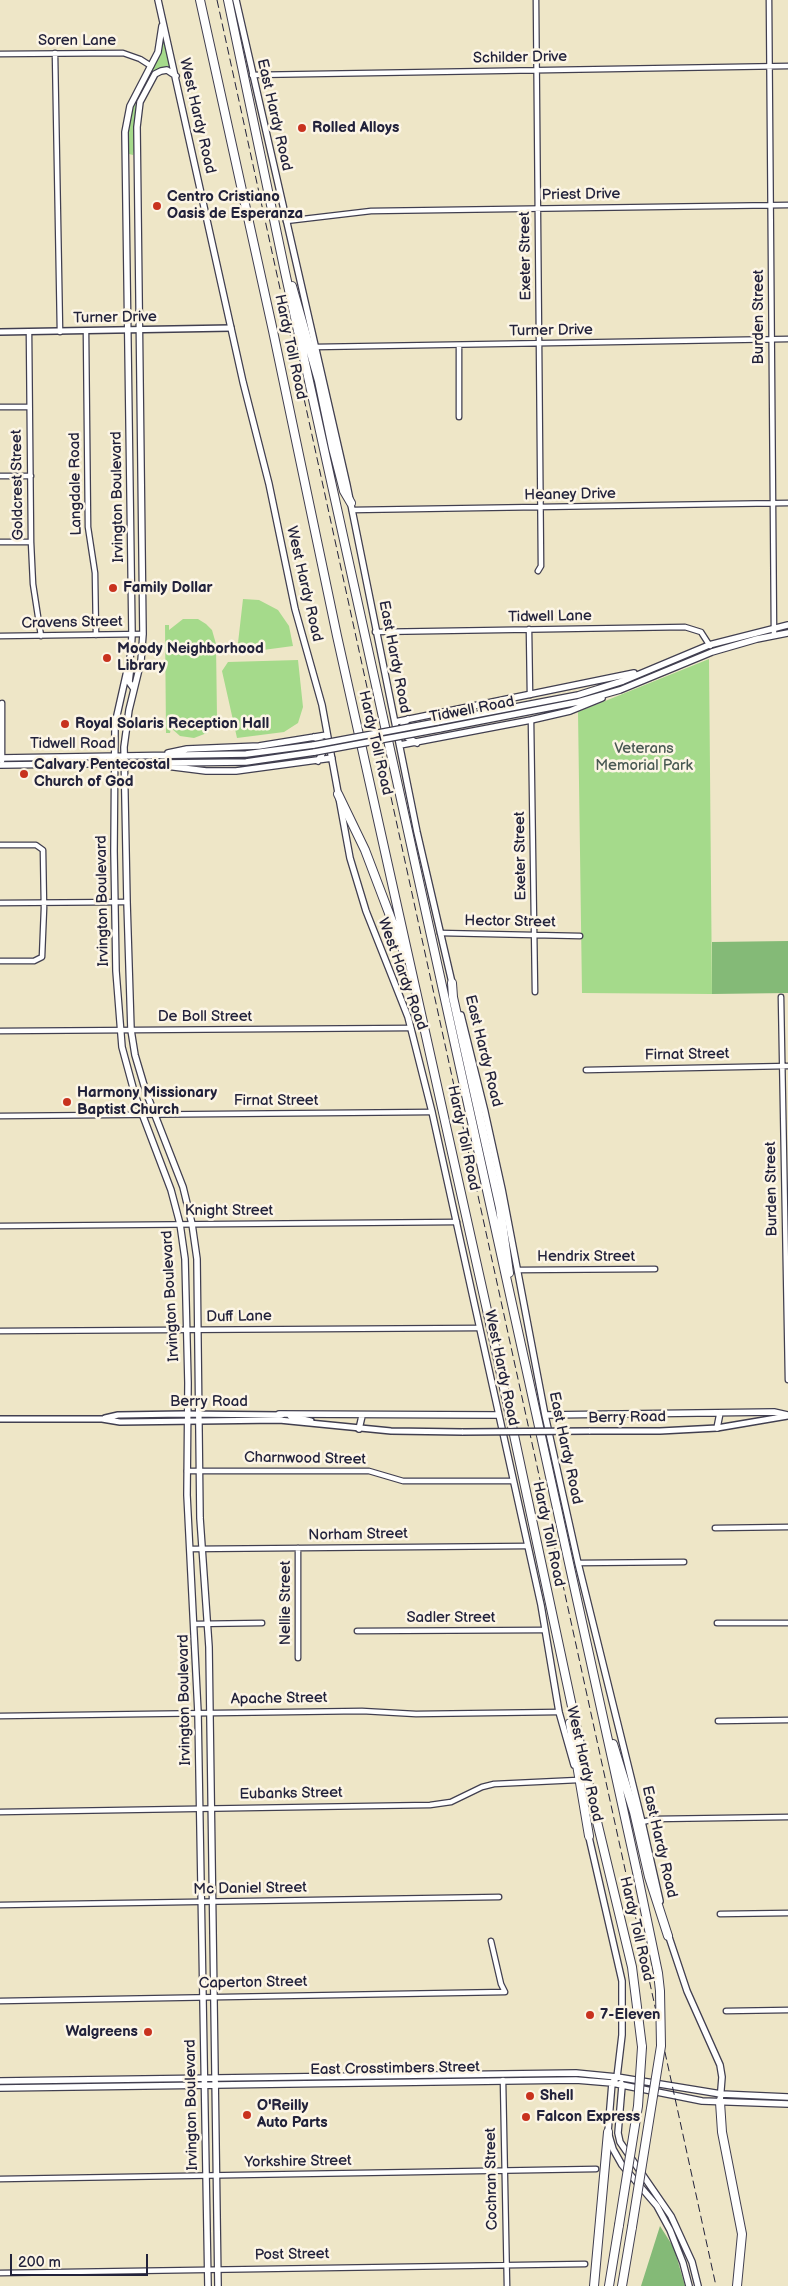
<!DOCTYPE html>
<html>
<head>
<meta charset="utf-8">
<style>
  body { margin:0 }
  #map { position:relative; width:788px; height:2286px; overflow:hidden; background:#eee6c7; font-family:"Balsamiq Sans",sans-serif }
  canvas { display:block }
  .scale { position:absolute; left:10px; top:2254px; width:138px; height:22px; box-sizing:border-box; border:2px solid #22223b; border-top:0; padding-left:6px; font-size:15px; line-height:18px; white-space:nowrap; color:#22223b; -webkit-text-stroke:4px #fcf5e5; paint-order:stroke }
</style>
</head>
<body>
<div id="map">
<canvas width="788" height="2286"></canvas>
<div class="scale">200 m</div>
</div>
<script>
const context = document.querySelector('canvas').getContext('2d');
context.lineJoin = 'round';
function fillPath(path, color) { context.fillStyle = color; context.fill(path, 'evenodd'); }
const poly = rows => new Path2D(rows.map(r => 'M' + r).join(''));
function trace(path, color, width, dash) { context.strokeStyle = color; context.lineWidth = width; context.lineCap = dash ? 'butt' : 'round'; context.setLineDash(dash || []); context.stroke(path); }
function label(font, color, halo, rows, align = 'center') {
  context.font = font + ' "Balsamiq Sans",sans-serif'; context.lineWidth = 5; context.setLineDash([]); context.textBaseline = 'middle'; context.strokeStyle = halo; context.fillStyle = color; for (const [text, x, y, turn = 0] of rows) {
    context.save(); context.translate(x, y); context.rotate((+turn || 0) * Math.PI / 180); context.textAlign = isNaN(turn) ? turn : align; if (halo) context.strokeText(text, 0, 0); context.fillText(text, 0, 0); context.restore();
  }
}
fillPath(poly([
  [163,41,165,41,171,67,153,73,141,93,138,92,160,52],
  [134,104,136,105,135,146,133,155,129,154,128,133],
  [243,599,259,600,278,610,289,626,293,646,248,652,238,643],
  [183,619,198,619,206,624,212,630,216,644,217,718,213,726,207,733,194,738,180,736,171,728,170,733,166,733,165,625,169,625,169,630],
  [709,659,712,994,582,993,578,712],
  [298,660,303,707,298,723,284,732,237,738,222,671,228,662]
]), '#a5da8b');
fillPath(poly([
  [788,941,788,993,712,994,712,942],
  [660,2226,674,2248,685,2286,641,2286]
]), '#84ba77');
const minor = poly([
  [536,0,541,566,538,571],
  [769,0,774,635],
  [55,53,60,332],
  [0,54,123,53,140,59,151,66],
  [252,75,788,66],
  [286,221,371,211,788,205],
  [86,331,88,527,95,573,96,635],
  [29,332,31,542,33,584,41,636],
  [459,345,459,417],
  [315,347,788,339],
  [0,407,29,407],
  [0,476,31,476],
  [352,510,788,503],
  [0,542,31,542],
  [529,629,530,695],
  [375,632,685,627,701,632,710,646],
  [0,636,143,634],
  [531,720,535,992],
  [2,761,2,703],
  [0,845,36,845,43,850,44,908,42,957,34,961,0,961],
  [0,903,127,902],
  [440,933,580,936],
  [781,997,788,1380],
  [0,1031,411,1028],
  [586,1070,788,1066],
  [0,1116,432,1112],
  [0,1226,457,1222],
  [518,1270,655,1269],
  [0,1331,479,1328],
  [187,1471,369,1471,403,1481,512,1481],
  [715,1528,788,1527],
  [190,1549,527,1546],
  [578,1563,684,1562],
  [717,1623,788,1623],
  [195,1624,262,1623],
  [357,1631,545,1630],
  [298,1658,298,1548],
  [0,1716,362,1711,416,1714,559,1712],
  [718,1721,788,1720],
  [0,1812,430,1805,451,1802,482,1787,494,1784,578,1780],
  [642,1822,655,1819,788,1817],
  [0,1905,499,1897],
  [720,1914,788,1913],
  [0,2001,505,1992,501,1984,491,1941],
  [726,2011,788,2010],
  [503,2080,507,2286],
  [0,2179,596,2169],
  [0,2273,585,2264]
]);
const tertiary = poly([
  [0,332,231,328],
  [290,1416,311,1421],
  [105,1418,118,1415,184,1414,282,1415],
  [0,1419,102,1419,120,1422,279,1420,391,1431,463,1432],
  [589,1431,660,1431,717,1428,788,1416]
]);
const secondary = poly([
  [158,0,243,382,269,484,295,609,322,705,350,858,366,911,408,1017,432,1112,541,1605,559,1712,574,1765],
  [236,0,347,485,417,832,453,987],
  [162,26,158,52,130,106,125,132,132,635,131,653,115,724,114,851,116,971,122,1047,135,1095,171,1190,180,1224,185,1259,188,1383,187,1495,198,1713,208,2286],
  [176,76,167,70,161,71,155,74,140,102,137,127,143,634,141,661,129,710,124,747,127,902,131,1030,135,1055,146,1092,183,1187,192,1224,197,1259,200,1518,209,1647,218,2286],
  [131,665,129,682,134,689],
  [408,719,403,725,404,734,408,738,417,743],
  [395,722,634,673],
  [437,722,578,695,623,681,709,645,788,625],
  [439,729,578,702,620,690,712,652,757,639,788,633],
  [314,737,321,741,322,745,323,752,318,761],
  [400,745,531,720,570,711,602,698],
  [168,753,187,749,259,746,327,735],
  [0,758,246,754,314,745],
  [0,765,246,762,315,752],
  [166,766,206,771,236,771,332,758],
  [461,1015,485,1112,502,1189,545,1415,578,1563,642,1822,660,1901],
  [279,1414,498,1415],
  [545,1415,774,1412,788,1415],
  [717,1428,720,1413],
  [359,1429,362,1416],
  [588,1833,622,1981,622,2035,617,2077,612,2083,608,2132,613,2149,622,2165,657,2206,670,2230,683,2263,689,2286],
  [668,1934,687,1991,720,2065,722,2077,720,2102],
  [0,2081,576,2073,617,2077,721,2094,788,2097],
  [621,2083,622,2086,618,2133,620,2142,671,2216,692,2262,698,2286],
  [0,2088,576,2080,612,2083,702,2101,788,2104]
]);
const motorway = poly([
  [200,0,273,331,337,636,495,1346,593,1805,632,1967,642,2047],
  [228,0,285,272,637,1872],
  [292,286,319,381,333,448,344,491,351,503],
  [338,794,365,850,406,958],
  [452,983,453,997,500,1208,509,1273],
  [570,1723,589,1836],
  [613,1744,634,1812,649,1877,668,1936],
  [720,2102,722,2132,742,2234,737,2286],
  [594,2286,608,2132],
  [609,2286,619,2225],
  [622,2286,632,2227]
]);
trace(minor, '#413f50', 7);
trace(tertiary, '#413f50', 8);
trace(secondary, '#413f50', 8);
trace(motorway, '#413f50', 10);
trace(minor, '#fff', 4.5);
trace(tertiary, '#fff', 5);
trace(secondary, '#fff', 5.5);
trace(motorway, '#fff', 8);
trace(poly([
  [217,0,716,2286]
]), '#22223b', 1, [8, 4]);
const tertiaryBridge = poly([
  [463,1432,589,1431]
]);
const secondaryBridge = poly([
  [314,745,437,722],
  [315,752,439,729]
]);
const motorwayBridge = poly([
  [619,2225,638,2106,642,2047],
  [632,2227,661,2046,660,1991,658,1973,637,1872]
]);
trace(tertiaryBridge, '#413f50', 8, []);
trace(secondaryBridge, '#413f50', 8, []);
trace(motorwayBridge, '#413f50', 10, []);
trace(tertiaryBridge, '#fff', 5);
trace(secondaryBridge, '#fff', 5.5);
trace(motorwayBridge, '#fff', 8);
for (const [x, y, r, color] of [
  [302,128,5,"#c8321e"],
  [157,206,5,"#c8321e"],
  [113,588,5,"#c8321e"],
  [107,658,5,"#c8321e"],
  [65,724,5,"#c8321e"],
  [24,774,5,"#c8321e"],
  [67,1102,5,"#c8321e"],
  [590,2015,5,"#c8321e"],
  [148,2032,5,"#c8321e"],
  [530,2096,5,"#c8321e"],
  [247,2115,5,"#c8321e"],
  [526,2117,5,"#c8321e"]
]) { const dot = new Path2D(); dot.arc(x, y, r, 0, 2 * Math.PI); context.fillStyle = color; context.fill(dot); trace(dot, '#fcf5e5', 2); }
label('15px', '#22223b', '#fcf5e5', [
  ["Soren Lane",77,41],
  ["Schilder Drive",520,58,-1],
  ["East Hardy Road",274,115,77],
  ["West Hardy Road",197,116,77],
  ["Priest Drive",581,195,-1],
  ["Exeter Street",526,256,-91],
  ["Burden Street",759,317,-90],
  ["Turner Drive",115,318,-1],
  ["Turner Drive",551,331,-1],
  ["Hardy Toll Road",290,347,78],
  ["Langdale Road",76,484,-91],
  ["Goldcrest Street",18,485,-91],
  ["Heaney Drive",570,495,-1],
  ["Irvington Boulevard",118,497,-91],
  ["West Hardy Road",304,584,77],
  ["Tidwell Lane",550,617,-1],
  ["Cravens Street",72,623,-1],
  ["East Hardy Road",394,657,79],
  ["Tidwell Road",472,710,-11],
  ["Hardy Toll Road",375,743,77],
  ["Tidwell Road",73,744],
  ["Exeter Street",521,856,-91],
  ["Irvington Boulevard",103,901,-91],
  ["Hector Street",510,922,1],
  ["West Hardy Road",402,974,70],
  ["De Boll Street",205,1017],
  ["East Hardy Road",483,1051,76],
  ["Firnat Street",687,1055,-1],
  ["Firnat Street",276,1101],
  ["Hardy Toll Road",463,1138,78],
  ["Burden Street",772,1189,-91],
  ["Knight Street",229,1211],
  ["Hendrix Street",586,1257],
  ["Irvington Boulevard",171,1296,-93],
  ["Duff Lane",239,1317,-1],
  ["West Hardy Road",501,1368,78],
  ["Berry Road",209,1402],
  ["Berry Road",627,1418,-1],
  ["East Hardy Road",565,1448,78],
  ["Charnwood Street",305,1459,1],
  ["Hardy Toll Road",548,1534,78],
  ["Norham Street",358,1535,-1],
  ["Nellie Street",286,1603,-90],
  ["Sadler Street",451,1618],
  ["Apache Street",279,1699,-1],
  ["Irvington Boulevard",185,1700,-91],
  ["West Hardy Road",584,1764,77],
  ["Eubanks Street",291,1794,-1],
  ["East Hardy Road",659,1842,77],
  ["Mc Daniel Street",250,1889,-1],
  ["Hardy Toll Road",636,1929,77],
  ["Caperton Street",253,1983,-1],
  ["East Crosstimbers Street",395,2069,-1],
  ["Irvington Boulevard",192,2105,-91],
  ["Yorkshire Street",298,2162,-1],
  ["Cochran Street",492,2179,-91],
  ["Post Street",292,2255,-1]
]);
label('bold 15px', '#22223b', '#fcf5e5', [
  ["Rolled Alloys",312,128],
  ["Centro Cristiano",167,197],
  ["Oasis de Esperanza",167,214],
  ["Family Dollar",123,588],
  ["Moody Neighborhood",117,649],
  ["Library",117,666],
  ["Royal Solaris Reception Hall",75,724],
  ["Calvary Pentecostal",34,765],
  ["Church of God",34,782],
  ["Harmony Missionary",77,1093],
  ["Baptist Church",77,1110],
  ["7-Eleven",600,2015],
  ["Walgreens",138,2032,"right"],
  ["Shell",540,2096],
  ["O'Reilly",257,2106],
  ["Auto Parts",257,2123],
  ["Falcon Express",536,2117]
], 'left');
label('15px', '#495953', '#fcf5e5', [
  ["Veterans",644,749],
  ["Memorial Park",644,766]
]);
</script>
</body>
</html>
